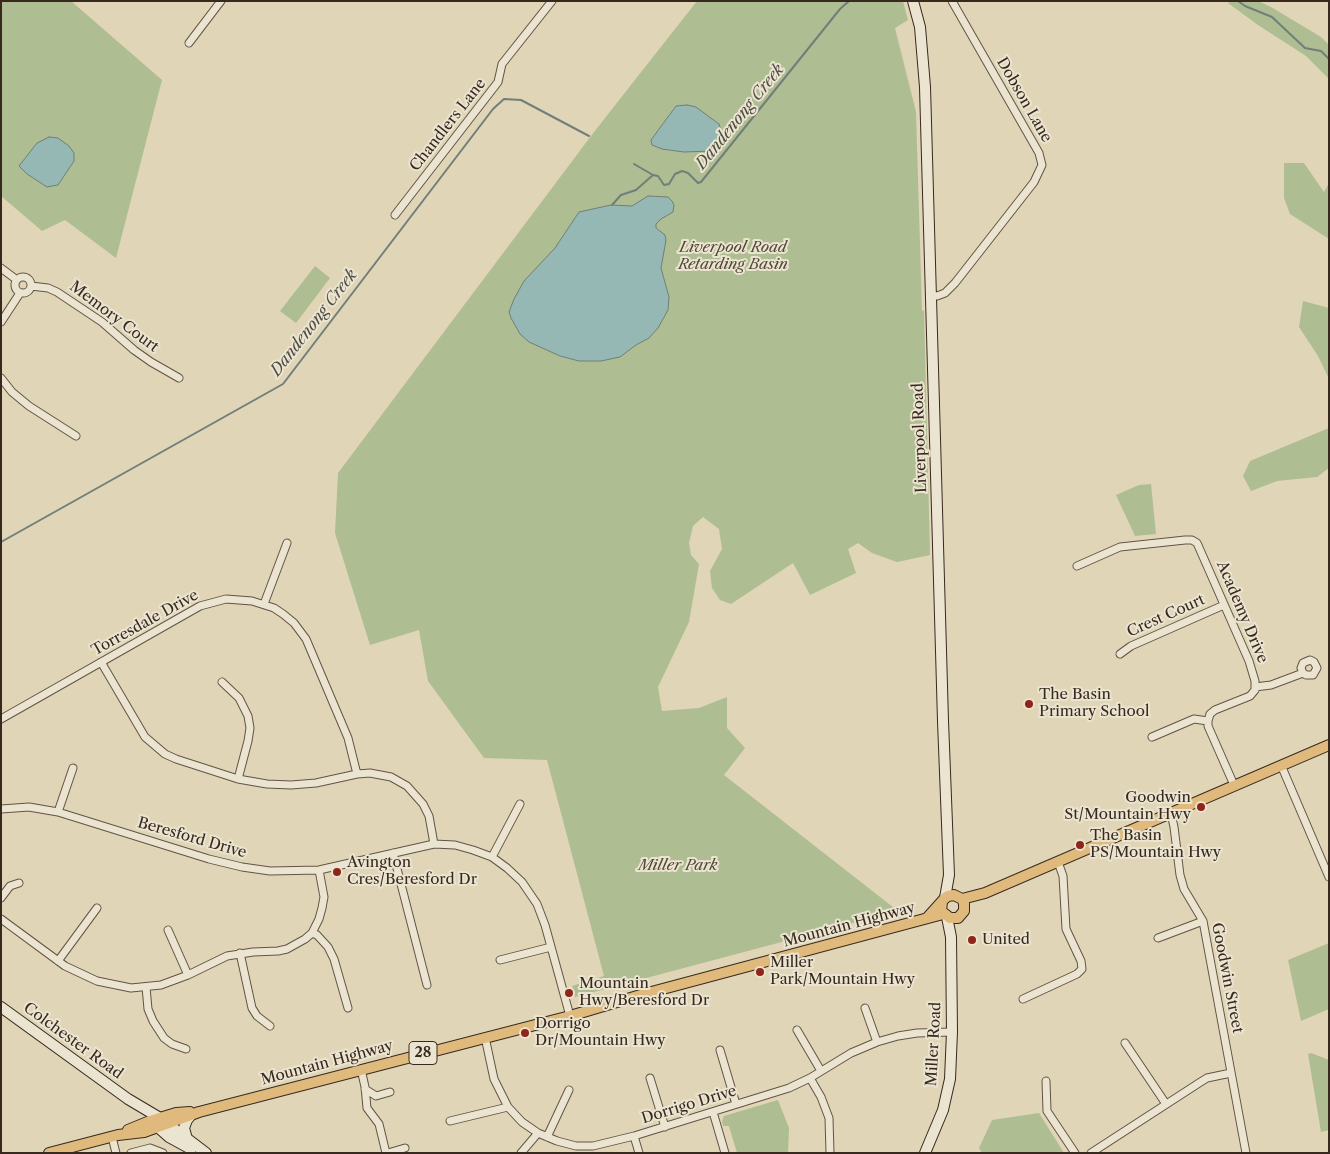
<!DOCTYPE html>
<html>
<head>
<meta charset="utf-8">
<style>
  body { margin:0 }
  #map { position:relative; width:1330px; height:1154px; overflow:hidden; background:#e0d5b7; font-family:"Libre Caslon Text",serif }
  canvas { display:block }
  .frame { position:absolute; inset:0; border:2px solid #38291f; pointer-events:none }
</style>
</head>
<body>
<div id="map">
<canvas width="1330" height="1154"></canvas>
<div class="frame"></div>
</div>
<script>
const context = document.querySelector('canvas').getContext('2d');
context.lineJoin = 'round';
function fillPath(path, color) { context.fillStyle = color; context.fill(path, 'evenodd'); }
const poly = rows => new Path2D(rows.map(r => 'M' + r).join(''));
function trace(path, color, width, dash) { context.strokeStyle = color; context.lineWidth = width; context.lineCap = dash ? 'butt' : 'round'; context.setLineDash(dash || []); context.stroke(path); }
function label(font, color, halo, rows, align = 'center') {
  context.font = font + ' "Libre Caslon Text",serif'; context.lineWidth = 4; context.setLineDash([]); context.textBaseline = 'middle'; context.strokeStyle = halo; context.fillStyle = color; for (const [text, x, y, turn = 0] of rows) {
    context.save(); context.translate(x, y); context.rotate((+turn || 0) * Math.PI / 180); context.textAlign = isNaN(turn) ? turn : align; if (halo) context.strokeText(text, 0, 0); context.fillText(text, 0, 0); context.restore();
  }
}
fillPath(poly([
  [1,1,71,1,162,80,116,258,65,220,42,231,1,196],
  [697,1,903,1,908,20,895,28,916,112,922,311,924,310,930,555,897,562,872,553,858,543,848,549,856,573,810,595,793,563,731,604,720,600,712,588,710,571,722,549,719,529,703,517,693,526,689,543,691,555,699,564,689,622,658,687,662,711,699,708,727,697,727,728,745,748,724,775,898,911,575,997,572,986,604,976,547,760,484,758,428,681,419,630,370,645,335,533,338,473,594,132],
  [1230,1,1258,1,1271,7,1321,37,1329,45,1329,79,1306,56,1258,25,1228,3],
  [1284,163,1304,163,1324,192,1329,183,1329,239,1290,214,1284,198],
  [315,266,330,278,296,323,280,311],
  [1303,301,1329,308,1329,379,1318,356,1299,327],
  [1329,428,1329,468,1317,477,1277,481,1251,491,1243,476,1250,461],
  [1151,484,1156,534,1135,536,1116,495,1139,485],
  [1329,943,1329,1009,1301,1021,1288,960],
  [1311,1053,1329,1060,1329,1130,1321,1132,1308,1054],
  [778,1100,789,1128,788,1153,737,1153,729,1126,723,1126,722,1121,724,1116],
  [1039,1113,1064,1153,982,1153,979,1148,992,1120]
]), '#aebe92');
const water = poly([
  [687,105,696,107,719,124,722,133,721,143,712,151,684,152,662,149,652,145,651,140,676,106,687,105],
  [49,137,58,138,69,146,74,153,74,161,58,185,47,187,27,174,19,166,37,143,49,137],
  [648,196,668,197,672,201,674,205,673,212,661,219,656,224,656,228,665,235,666,240,661,268,669,297,668,310,658,328,649,338,636,345,620,357,601,361,579,361,560,356,529,342,520,334,511,318,509,312,514,299,524,281,555,248,579,212,611,205,632,206,648,196]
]);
fillPath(water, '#95b8b5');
trace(water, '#707f79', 1);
trace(poly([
  [1238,1,1245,6,1272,17,1305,48,1321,51,1329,59],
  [634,164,653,175,658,176,664,185,669,184,675,174,682,171,688,173,698,183,701,182,840,9,849,1],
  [612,205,621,195,636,190,653,175],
  [1,542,283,384,493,109,504,99,521,100,589,136]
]), '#707f79', 2);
const street = poly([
  [189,43,221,1],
  [395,215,498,82,502,64,552,1],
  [1,268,17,280],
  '15 285a8 8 0 1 1 16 0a8 8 0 1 1-16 0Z',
  [31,286,48,288,57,292,102,322,134,350,151,362,179,378],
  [931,295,937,296,945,293,955,283,1034,182,1042,165,1039,153,952,1],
  [1,322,20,293],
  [1,378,12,392,29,406,76,436],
  [1077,566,1120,547,1185,540,1192,540,1197,543,1249,661,1255,681,1255,690,1250,696,1215,710,1210,714,1208,721,1208,726,1234,785],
  [264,604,287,543],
  [1120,654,1131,646,1224,605],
  [101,662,145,737,165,754,176,759,238,779,267,784,291,785,316,783,357,774,370,773,391,777,407,786,423,804,429,816,434,844],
  [222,682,239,698,248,716,250,728,248,741,238,779],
  [1255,687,1271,685,1303,673,1306,675,1313,675,1317,668,1314,662,1310,660,1303,663,1301,668,1303,673],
  [1,719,200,606,226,599,252,601,274,608,283,614,294,623,306,639,348,738,357,774],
  [1152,737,1194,719,1208,721],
  [1281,765,1329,877],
  [1,809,29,807,58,812,209,859,242,867,270,871,319,870,434,844,455,845,473,850,492,857,507,868,522,882,537,904,545,925,570,1016],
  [58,812,73,768],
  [1171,813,1174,827,1180,875,1184,889,1203,921,1246,1153],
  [393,853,427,985],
  [492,857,520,804],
  [1,898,10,886,19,883],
  [1,919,65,966,97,981,131,988,161,985,188,975,227,956,253,952,278,951,287,949,305,939,312,933,319,919,322,908,324,897,319,870],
  [168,930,188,975],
  [312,933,317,935,328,947,334,959,348,1008],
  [1158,938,1203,921],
  [240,953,252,1008,257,1016,270,1026],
  [500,960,551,947],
  [58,961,97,908],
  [146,987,148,1009,153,1021,164,1038,172,1044,186,1049],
  [1023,999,1077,974,1082,969,1081,961,1066,929,1063,876,1058,862],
  [865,1008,877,1042],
  [797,1030,821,1071],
  [485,1037,494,1079,508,1107,522,1122,538,1133,557,1141,576,1146,593,1146,634,1136,789,1088,810,1078,851,1053,877,1042,898,1036,917,1033,952,1032],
  [1125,1043,1166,1104],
  [720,1050,736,1104],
  [361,1069,365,1087,367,1108,379,1124,386,1153],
  [650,1078,665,1127],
  [810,1078,821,1097,829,1118,830,1153],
  [1046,1081,1047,1111,1075,1153],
  [365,1089,376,1096,390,1092],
  [713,1112,725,1153],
  [450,1121,508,1107],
  [634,1136,639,1153],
  [112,1137,116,1153],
  [547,1137,569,1090],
  [131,1153,150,1148,163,1153],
  [388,1153,405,1148],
  [521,1153,538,1133],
  [1091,1153,1199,1083,1207,1078,1231,1073]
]);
const secondary = poly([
  [913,1,920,27,925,87,943,721,949,875,945,898],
  [1,1007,128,1099,160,1118,206,1153],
  [152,1122,169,1137,191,1149],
  [187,1139,184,1128,187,1120,192,1114],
  [925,1153,943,1110,950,1079,952,1032,951,937,947,917]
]);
const primary = poly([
  [962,899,985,893,1329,745],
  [927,918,945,898,948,896,954,895,962,899,964,903,964,911,958,918,950,918,941,911,942,902],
  [128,1130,150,1121,176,1113,190,1112],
  [49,1153,118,1135,144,1132,199,1112,570,1016,644,994,943,914]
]);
trace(street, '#625445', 9);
trace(secondary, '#38291f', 12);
trace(primary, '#38291f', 12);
trace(street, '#ebe4d0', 7);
trace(secondary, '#ebe4d0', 10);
trace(primary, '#e0ba7c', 10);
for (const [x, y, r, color] of [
  [1029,704,5,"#8f2418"],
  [1201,807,5,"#8f2418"],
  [1080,845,5,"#8f2418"],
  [337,872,5,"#8f2418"],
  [972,940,5,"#8f2418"],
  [760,972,5,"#8f2418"],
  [569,993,5,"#8f2418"],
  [525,1033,5,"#8f2418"]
]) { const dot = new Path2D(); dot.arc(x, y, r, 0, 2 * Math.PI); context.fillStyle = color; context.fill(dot); trace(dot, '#ebe4d0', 2); }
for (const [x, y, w] of [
  [423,1053,28]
]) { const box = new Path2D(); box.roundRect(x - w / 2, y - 11.5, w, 23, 4); context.fillStyle = '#ebe4d0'; context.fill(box); trace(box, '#38291f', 1); }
label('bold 14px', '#38291f', null, [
  ["28",423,1053]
]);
label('15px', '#38291f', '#ebe4d0', [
  ["Dobson Lane",1024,100,60],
  ["Chandlers Lane",448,125,-52],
  ["Memory Court",114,317,37],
  ["Liverpool Road",920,438,-92],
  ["Academy Drive",1242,612,67],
  ["Crest Court",1166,616,-24],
  ["Torresdale Drive",145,623,-29],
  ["Beresford Drive",192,838,16],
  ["Mountain Highway",849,925,-15],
  ["Goodwin Street",1227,978,79],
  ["Colchester Road",73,1041,36],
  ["Miller Road",934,1044,-87],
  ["Mountain Highway",327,1063,-15],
  ["Dorrigo Drive",689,1105,-17]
]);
label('italic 15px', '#504736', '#ebe4d0', [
  ["Liverpool Road",733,248],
  ["Retarding Basin",733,265],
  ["Miller Park",678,866]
]);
label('15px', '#38291f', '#ebe4d0', [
  ["The Basin",1039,695],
  ["Primary School",1039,712],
  ["Goodwin",1191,798,"right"],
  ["St/Mountain Hwy",1191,815,"right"],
  ["The Basin",1090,836],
  ["PS/Mountain Hwy",1090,853],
  ["Avington",347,863],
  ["Cres/Beresford Dr",347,880],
  ["United",982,940],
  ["Miller",770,963],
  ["Park/Mountain Hwy",770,980],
  ["Mountain",579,984],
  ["Hwy/Beresford Dr",579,1001],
  ["Dorrigo",535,1024],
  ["Dr/Mountain Hwy",535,1041]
], 'left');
label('italic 16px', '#4f4d44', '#ebe4d0', [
  ["Dandenong Creek",740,117,-51],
  ["Dandenong Creek",314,323,-52]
]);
</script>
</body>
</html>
